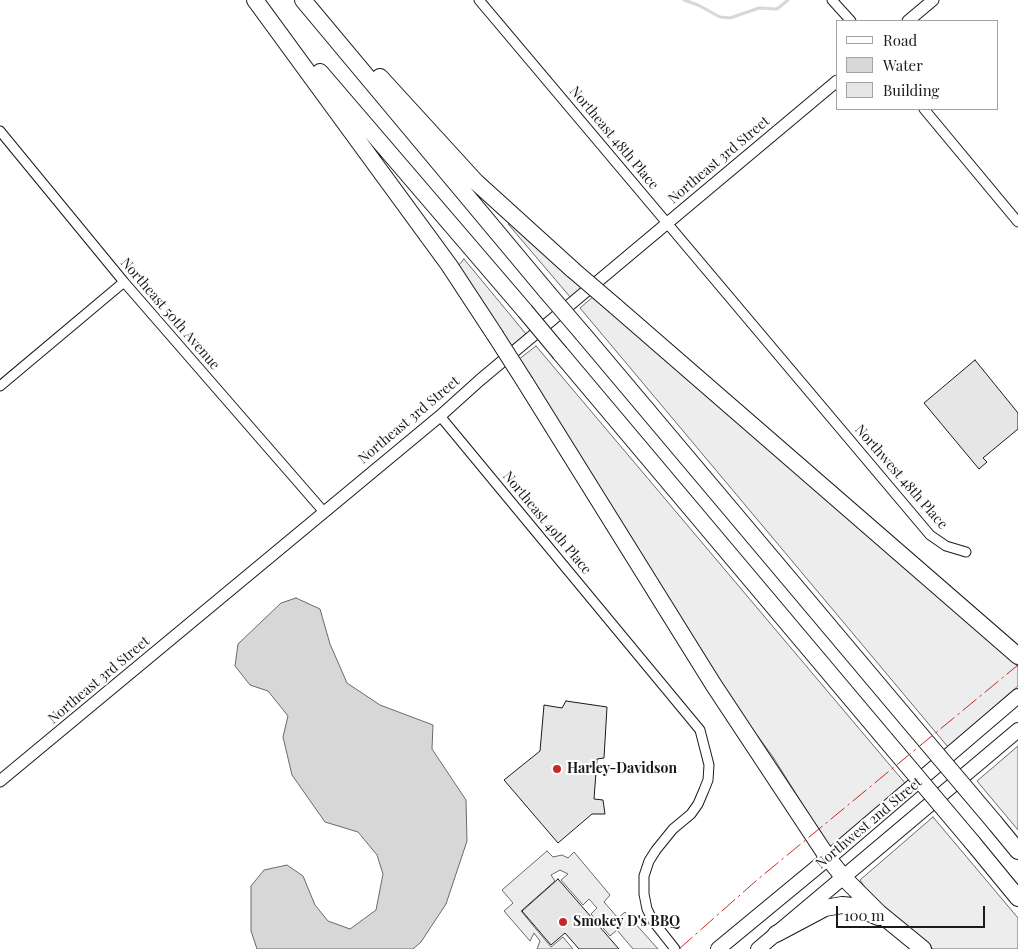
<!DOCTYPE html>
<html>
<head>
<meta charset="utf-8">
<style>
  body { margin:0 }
  #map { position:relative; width:1018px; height:949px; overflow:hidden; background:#fff; font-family:"Playfair Display",serif }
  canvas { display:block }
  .legend { position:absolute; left:836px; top:20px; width:162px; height:90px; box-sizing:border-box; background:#fff; border:1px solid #a3a3a3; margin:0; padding:6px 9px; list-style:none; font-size:15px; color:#1a1a1a }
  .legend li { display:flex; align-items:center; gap:10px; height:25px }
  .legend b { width:25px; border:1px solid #a3a3a3 }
  .scale { position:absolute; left:836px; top:906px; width:149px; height:22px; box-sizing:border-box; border:2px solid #1a1a1a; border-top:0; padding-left:6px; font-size:15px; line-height:18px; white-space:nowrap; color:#1a1a1a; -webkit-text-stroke:4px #fff; paint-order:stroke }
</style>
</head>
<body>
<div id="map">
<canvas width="1018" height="949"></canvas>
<ul class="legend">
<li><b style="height:6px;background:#fff"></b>Road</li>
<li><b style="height:14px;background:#d7d7d7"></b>Water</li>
<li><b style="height:14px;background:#e6e6e6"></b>Building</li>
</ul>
<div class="scale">100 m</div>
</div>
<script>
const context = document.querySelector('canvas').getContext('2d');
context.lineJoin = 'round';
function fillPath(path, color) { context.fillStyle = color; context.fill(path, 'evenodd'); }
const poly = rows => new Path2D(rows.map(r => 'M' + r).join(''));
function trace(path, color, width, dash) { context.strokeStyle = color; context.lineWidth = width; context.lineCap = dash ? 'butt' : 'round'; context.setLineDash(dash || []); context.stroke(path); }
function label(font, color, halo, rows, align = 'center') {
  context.font = font + ' "Playfair Display",serif'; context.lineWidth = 4; context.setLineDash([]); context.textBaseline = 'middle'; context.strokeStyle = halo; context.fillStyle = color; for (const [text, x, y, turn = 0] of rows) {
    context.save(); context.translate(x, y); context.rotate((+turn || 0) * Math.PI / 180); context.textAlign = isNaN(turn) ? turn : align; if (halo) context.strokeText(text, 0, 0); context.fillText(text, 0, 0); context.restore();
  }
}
const built = poly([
  [511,222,584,288,571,298,508,224,511,222],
  [464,259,526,334,510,347,458,266,464,259],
  [594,296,1005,652,1018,667,1018,686,948,747,580,308,594,296],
  [536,346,905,783,830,848,773,757,710,671,518,360,536,346],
  [1018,746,1018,830,977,781,1018,746],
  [933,817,1018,918,1018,949,933,949,882,908,868,892,860,880,933,817],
  [547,851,553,857,562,855,568,858,574,852,610,895,604,902,618,918,625,912,658,949,633,949,617,930,610,936,591,914,597,908,589,899,583,905,561,880,568,874,560,870,551,875,555,881,521,911,551,947,563,937,573,949,537,949,540,941,534,933,530,941,504,911,513,903,502,890,547,851]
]);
fillPath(built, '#ededed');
trace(built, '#6a6a6a', 1);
const water = poly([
  [296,598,320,609,330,644,347,683,380,705,433,725,432,749,466,800,467,841,446,904,421,942,413,949,257,949,251,931,251,886,264,870,287,865,303,876,315,905,328,921,350,929,376,910,383,874,377,855,358,832,325,822,292,775,283,737,288,716,268,691,250,685,235,666,238,644,281,603,296,598]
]);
fillPath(water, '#d7d7d7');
trace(water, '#6a6a6a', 1);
trace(poly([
  [684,0,698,5,720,17,730,18,759,8,777,9,788,0]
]), '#d7d7d7', 3);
const building = poly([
  [975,360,1018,413,1018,429,983,458,987,462,979,469,924,403,975,360],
  [566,701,607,707,604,758,597,759,594,799,603,800,605,814,592,814,558,843,504,780,540,751,544,705,562,708,566,701],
  [558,879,619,949,579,949,565,933,551,945,522,911,558,879]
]);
fillPath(building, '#e6e6e6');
trace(building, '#1a1a1a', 1);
const minor = poly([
  [479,0,930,535,946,546,966,552],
  [832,0,851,21],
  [924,109,1018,222],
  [0,131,124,282,324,512],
  [0,386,124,282],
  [440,416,700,730,709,765,708,780,704,790,698,804,691,814,673,829,656,850,649,861,644,876,644,894,647,909,653,921,675,949]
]);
const tertiary = poly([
  [908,21,933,0],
  [0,781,440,416,480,380,837,81]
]);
const primary = poly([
  [718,949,839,849,1018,696],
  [758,949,1018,730]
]);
const motorway = poly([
  [255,0,449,265,495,335],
  [303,0,547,292],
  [320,72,525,311],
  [380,77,476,182,573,270],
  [615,306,1018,656],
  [583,334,908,720],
  [560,353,885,739],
  [525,382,713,684,828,858,844,878,879,913,923,949],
  [995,823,1018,851],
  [972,842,1018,898],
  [776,934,825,908,842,905,853,906,878,917]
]);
trace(minor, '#1a1a1a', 11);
trace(tertiary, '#1a1a1a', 13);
trace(primary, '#1a1a1a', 16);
trace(motorway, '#1a1a1a', 18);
trace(minor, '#fff', 9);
trace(tertiary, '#fff', 11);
trace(primary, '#fff', 14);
trace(motorway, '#fff', 16);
const motorwayBridge = poly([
  [573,270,615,306],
  [547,292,583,334],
  [525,311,560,353],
  [495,335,525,382],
  [908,720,995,823],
  [885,739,972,842]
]);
trace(motorwayBridge, '#1a1a1a', 18, []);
trace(motorwayBridge, '#fff', 16);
trace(poly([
  [679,949,757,880,1018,665]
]), '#c62828', 1, [18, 4, 2.5, 4]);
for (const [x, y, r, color] of [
  [557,769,5,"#c62828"],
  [563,922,5,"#c62828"]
]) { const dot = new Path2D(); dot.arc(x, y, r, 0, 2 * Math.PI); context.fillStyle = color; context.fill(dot); trace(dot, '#fff', 2); }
label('14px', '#1a1a1a', '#fff', [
  ["Northeast 48th Place",614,138,50],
  ["Northeast 3rd Street",719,160,-40],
  ["Northeast 50th Avenue",170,314,49],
  ["Northeast 3rd Street",409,420,-40],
  ["Northwest 48th Place",901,477,49],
  ["Northeast 49th Place",547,523,50],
  ["Northeast 3rd Street",99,680,-40],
  ["Northwest 2nd Street",869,823,-40]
]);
label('bold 14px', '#1a1a1a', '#fff', [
  ["Harley-Davidson",567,769],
  ["Smokey D's BBQ",573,922]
], 'left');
</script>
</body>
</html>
